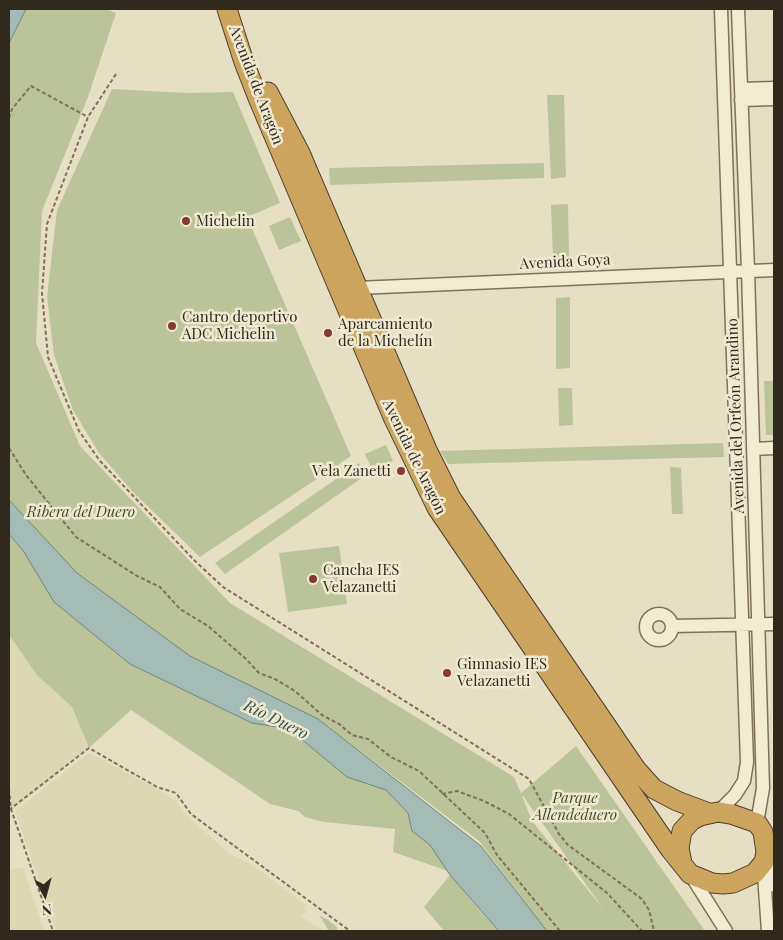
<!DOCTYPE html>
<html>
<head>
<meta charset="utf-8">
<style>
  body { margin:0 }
  #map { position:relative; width:783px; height:940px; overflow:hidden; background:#e7dfc3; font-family:"Playfair Display",serif }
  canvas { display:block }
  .frame { position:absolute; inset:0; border:10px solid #31281e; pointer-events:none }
  .north { position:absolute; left:20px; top:870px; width:50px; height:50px; -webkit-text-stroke:4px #f0e9d1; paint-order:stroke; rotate:173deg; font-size:14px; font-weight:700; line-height:20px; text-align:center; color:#31281e }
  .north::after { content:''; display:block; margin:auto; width:18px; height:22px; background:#31281e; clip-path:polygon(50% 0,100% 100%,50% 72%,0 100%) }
</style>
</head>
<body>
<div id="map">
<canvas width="783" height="940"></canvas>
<div class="frame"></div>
<div class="north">N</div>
</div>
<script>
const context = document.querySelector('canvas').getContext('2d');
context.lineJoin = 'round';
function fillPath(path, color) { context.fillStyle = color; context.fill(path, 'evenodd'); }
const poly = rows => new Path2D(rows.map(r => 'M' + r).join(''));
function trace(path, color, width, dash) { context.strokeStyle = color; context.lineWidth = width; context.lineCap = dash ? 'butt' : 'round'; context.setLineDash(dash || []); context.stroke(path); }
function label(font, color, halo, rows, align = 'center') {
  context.font = font + ' "Playfair Display",serif'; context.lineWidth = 5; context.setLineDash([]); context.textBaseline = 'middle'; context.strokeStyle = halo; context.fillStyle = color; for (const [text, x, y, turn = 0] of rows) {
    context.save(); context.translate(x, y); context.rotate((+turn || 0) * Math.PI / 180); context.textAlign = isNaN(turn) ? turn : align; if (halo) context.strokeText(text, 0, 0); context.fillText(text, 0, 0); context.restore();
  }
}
fillPath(poly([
  [9,635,37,675,72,707,89,748,9,813],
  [89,753,163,792,175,801,190,819,230,854,251,864,306,905,304,908,307,911,301,917,325,931,56,931,15,811],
  [23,867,44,931,9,931,9,870]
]), '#dcd8b1');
fillPath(poly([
  [26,9,106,9,116,13,88,97,42,211,36,343,80,446,230,603,514,777,521,793,576,746,705,931,547,931,479,841,318,719,190,656,77,573,9,500,9,43],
  [522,796,523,796,604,910,532,821],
  [112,89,187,93,233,92,280,203,247,217,351,456,200,557,133,492,99,453,73,410,54,355,47,297,57,210],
  [547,95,564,95,566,177,551,179],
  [544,163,544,178,330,185,329,168],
  [568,204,569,258,553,258,551,205],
  [290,217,301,241,279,250,269,226],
  [570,297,570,368,556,369,556,298],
  [764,381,774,381,774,435,766,435],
  [558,388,572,388,573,425,559,426],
  [723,443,724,457,448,464,440,451],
  [386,445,393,461,373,471,365,454],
  [359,463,366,475,225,574,215,563],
  [670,467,681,468,683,514,672,514],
  [9,534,24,552,54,602,130,664,252,723,283,728,300,738,347,777,386,790,408,813,412,831,430,845,448,871,393,852,395,829,324,822,305,817,298,811,270,804,131,710,89,748,72,707,37,675,9,635],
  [339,546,347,604,288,612,279,553],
  [450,875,483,914,499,931,444,931,424,907],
  [319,915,328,920,337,927,337,931,329,931]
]), '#bbc498');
const water = poly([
  [9,9,26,9,9,43,9,9],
  [9,500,77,573,190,656,318,719,481,846,547,931,499,931,450,875,430,845,412,831,408,813,386,790,347,777,300,738,283,728,252,723,130,664,54,602,24,552,9,534,9,500]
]);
fillPath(water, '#a4bbb6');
trace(water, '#6d8783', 1);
const minor = poly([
  [738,9,748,270,763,788,757,823],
  [741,89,774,88],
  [741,100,774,99],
  [354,284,357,288,774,270],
  [753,449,774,448],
  '646 627a13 13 0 1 1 26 0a13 13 0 1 1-26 0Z',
  [672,626,774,624],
  [718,812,735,795,744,781,747,762,721,9],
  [761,868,764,875,768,931],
  [690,874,726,931],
  [768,887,774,865]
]);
const highway = poly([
  [227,9,244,62,258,98,393,417,437,508,670,849,690,874,712,883,723,884,733,883,755,873,764,862,766,852,763,832,757,823,731,814,718,812,700,816,692,820,682,831,679,848,682,863],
  [268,92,300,153,427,450,451,498,636,769,654,789,677,801,709,813]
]);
trace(minor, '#7f715c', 15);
trace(highway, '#4d4030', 21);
trace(poly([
  [116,74,88,117,47,224,42,293,48,357,79,431,100,461,195,561,223,587,529,779,559,834,568,845,642,899,649,910,654,931],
  [9,118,12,109,31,86,88,117],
  [9,448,26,475,76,537,137,576,160,587,180,609,208,626,246,659,259,673,275,679,295,691,322,715,339,724,352,735,368,739,391,757,419,771,485,833,497,855,560,931],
  [9,789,11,809,53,931],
  [442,794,457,791,484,801,509,814,607,893,642,931],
  [9,810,89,748,157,787,176,793,191,814,350,931]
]), '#7f715c', 2, [4, 2.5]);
trace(minor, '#f3ecd4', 12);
trace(highway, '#cda45d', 19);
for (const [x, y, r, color] of [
  [186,221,5,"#863934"],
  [172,326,5,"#863934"],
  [328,333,5,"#863934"],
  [401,471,5,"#863934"],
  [313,579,5,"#863934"],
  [447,673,5,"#863934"]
]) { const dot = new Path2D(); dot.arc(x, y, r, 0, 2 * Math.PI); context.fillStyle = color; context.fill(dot); trace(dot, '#f0e9d1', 2); }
label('15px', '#31281e', '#f0e9d1', [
  ["Avenida de Aragón",256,85,69],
  ["Avenida Goya",565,262,-3],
  ["Avenida del Orfeón Arandino",736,416,-92],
  ["Avenida de Aragón",414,457,64]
]);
label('15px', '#31281e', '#f0e9d1', [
  ["Michelin",196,221],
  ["Cantro deportivo",182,317],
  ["ADC Michelin",182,334],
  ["Aparcamiento",338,324],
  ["de la Michelín",338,341],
  ["Vela Zanetti",391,471,"right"],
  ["Cancha IES",323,570],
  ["Velazanetti",323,587],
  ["Gimnasio IES",457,664],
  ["Velazanetti",457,681]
], 'left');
label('italic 15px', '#3f4b27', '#f0e9d1', [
  ["Ribera del Duero",81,512],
  ["Parque",575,798],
  ["Allendeduero",575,815]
]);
label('italic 16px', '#2f4e4f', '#f0e9d1', [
  ["Río Duero",276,720,26]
]);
</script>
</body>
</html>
